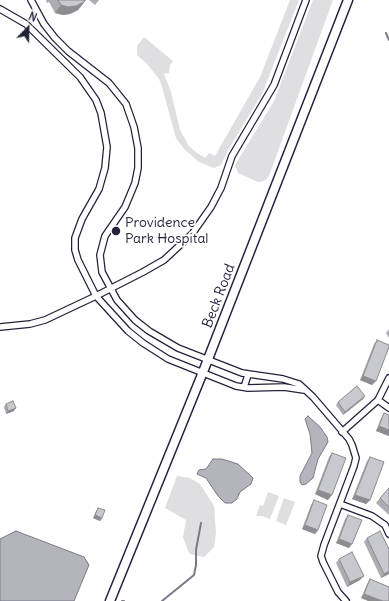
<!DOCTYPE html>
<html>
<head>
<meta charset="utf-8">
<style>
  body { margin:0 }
  #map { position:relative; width:389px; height:601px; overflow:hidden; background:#fff; font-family:Delius,sans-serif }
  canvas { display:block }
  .north { position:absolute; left:8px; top:8px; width:40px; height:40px; -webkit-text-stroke:3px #fff; paint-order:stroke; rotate:23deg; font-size:11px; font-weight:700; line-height:16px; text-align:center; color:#22223b }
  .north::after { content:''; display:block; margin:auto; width:14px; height:18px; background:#22223b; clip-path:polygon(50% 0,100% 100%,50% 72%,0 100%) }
</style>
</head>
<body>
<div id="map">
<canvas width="389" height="601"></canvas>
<div class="north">N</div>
</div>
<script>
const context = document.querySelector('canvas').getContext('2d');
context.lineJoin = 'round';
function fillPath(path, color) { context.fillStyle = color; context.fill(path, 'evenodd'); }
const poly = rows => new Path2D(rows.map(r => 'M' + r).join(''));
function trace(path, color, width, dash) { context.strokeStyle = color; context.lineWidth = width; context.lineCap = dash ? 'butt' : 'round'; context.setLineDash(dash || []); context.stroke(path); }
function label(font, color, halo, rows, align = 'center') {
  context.font = font + ' Delius,sans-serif'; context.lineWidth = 3.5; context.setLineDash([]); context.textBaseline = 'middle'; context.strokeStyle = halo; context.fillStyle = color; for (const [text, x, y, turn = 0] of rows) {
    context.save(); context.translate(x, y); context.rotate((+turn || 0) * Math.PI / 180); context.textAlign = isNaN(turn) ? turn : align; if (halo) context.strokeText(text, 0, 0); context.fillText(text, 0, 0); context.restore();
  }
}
fillPath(poly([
  [290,0,299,0,262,94,227,152,221,165,214,168,199,162,184,149,176,138,162,87,159,79,147,64,137,55,137,46,144,37,173,61,170,65,169,73,164,74,171,92,180,130,189,146,197,153,205,158,209,153,215,156,260,77],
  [313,0,333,0,269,176,264,181,258,182,238,173,235,165,274,101],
  [177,476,190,478,200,484,214,506,216,533,214,547,204,557,190,554,188,551,183,537,186,520,165,508],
  [268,492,279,496,270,519,262,516,256,516,260,505,263,506],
  [284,498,295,502,286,525,276,521]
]), '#dfdfe2');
const water = poly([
  [308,416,320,427,327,437,328,442,318,459,313,478,306,484,302,485,300,482,300,476,312,453,310,434,305,419,308,416],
  [213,459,222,459,238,464,253,478,251,484,240,492,237,499,232,503,225,503,218,496,206,478,197,474,199,470,206,469,213,459],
  [16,531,84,557,89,565,74,601,0,601,0,539,16,531]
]);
fillPath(water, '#b4b4bc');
trace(water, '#7a7a88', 1);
trace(poly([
  [386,33,389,40],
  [122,601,124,601],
  [162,601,194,575,196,565,196,550,201,523]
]), '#7a7a88', 2);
const minor = poly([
  [31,0,44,24,55,38,68,51,109,83,126,104,134,127,138,148,138,168,135,183,125,207,105,236,100,255,102,272,117,300,135,320,149,331,178,348,242,373,283,379,299,384,313,397,349,439,352,445,356,458,354,466,324,545,321,556,323,562,338,592,346,601],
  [0,9,26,24,80,77,96,100,101,113,107,147,105,168,99,189,82,219,75,238,75,250,78,260,96,296,128,331,143,343,168,359,236,386,248,388,284,387,304,390],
  [0,327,30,324,45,320,96,296,143,272,164,260,192,234,211,207,221,188,232,156,274,85,306,0],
  [244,387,248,375],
  [378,400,389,408],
  [342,432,378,400,389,378],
  [340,504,372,516,385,525,389,534]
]);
const secondary = poly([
  [110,601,203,372,348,0]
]);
trace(minor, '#22223b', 8);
trace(secondary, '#22223b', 11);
trace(minor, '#fff', 5.5);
trace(secondary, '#fff', 8);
fillPath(poly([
  [46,0,86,0,78,10,70,14,63,15,55,13,49,2,47,3],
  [89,0,99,0,95,5],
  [389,329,389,338,386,333],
  [377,340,372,385,360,380,374,344],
  [365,396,363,399,343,415,336,405,338,402],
  [6,404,14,411,6,414,4,407],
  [384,413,389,415,389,436,376,431,381,418],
  [332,453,328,500,315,494,329,457],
  [370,457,370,500,366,504,352,499,367,461],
  [389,488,389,515,376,503,380,498],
  [314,500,318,530,315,534,302,529,311,505],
  [98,508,102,518,100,521,93,518,96,511],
  [348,515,349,548,336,543,345,519],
  [367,538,389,574,381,578,364,542],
  [339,559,360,580,347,587,336,563],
  [370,579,389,587,361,598,367,584]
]), '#acacb2');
fillPath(poly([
  [86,0,78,10,70,14,63,15,55,13,61,5],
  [363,376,376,381,372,385,360,380],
  [365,396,363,399,343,415,345,412],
  [16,408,14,411,6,414,8,411],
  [379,426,389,430,389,436,376,431],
  [318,490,332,495,328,500,315,494],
  [355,495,370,500,366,504,352,499],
  [95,515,102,518,100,521,93,518],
  [305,525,318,530,315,534,302,529],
  [339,539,352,544,349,548,336,543],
  [389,571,389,574,381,578,384,574],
  [364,576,360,580,347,587,350,582],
  [364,594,383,601,368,601,361,598]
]), '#8c8c91');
const building = poly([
  [58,0,85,0,84,2,76,6,68,7,61,5,58,0],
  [377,340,389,345,389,347,376,381,363,376,377,340],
  [357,386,365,396,345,412,338,402,357,386],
  [13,401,16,408,8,411,6,404,13,401],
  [384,413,389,415,389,430,379,426,384,413],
  [332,453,346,458,332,495,318,490,332,453],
  [370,457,384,462,370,500,355,495,370,457],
  [389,488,389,507,380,498,389,488],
  [314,500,327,505,318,530,305,525,314,500],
  [98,508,105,510,102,518,95,515,98,508],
  [348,515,362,520,352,544,339,539,348,515],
  [380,531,389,549,389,571,384,574,367,538,380,531],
  [352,552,364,576,350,582,339,559,352,552],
  [370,579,389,587,389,601,383,601,364,594,370,579]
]);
fillPath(building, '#c8c8cf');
trace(building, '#8c8c91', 1);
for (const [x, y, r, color] of [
  [116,231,5,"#22223b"]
]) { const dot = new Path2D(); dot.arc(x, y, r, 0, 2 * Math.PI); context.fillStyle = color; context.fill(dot); trace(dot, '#fff', 1.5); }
label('14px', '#22223b', '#fff', [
  ["Providence",125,223],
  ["Park Hospital",125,239]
], 'left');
label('14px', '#22223b', '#fff', [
  ["Beck Road",219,296,-69]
]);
</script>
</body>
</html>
